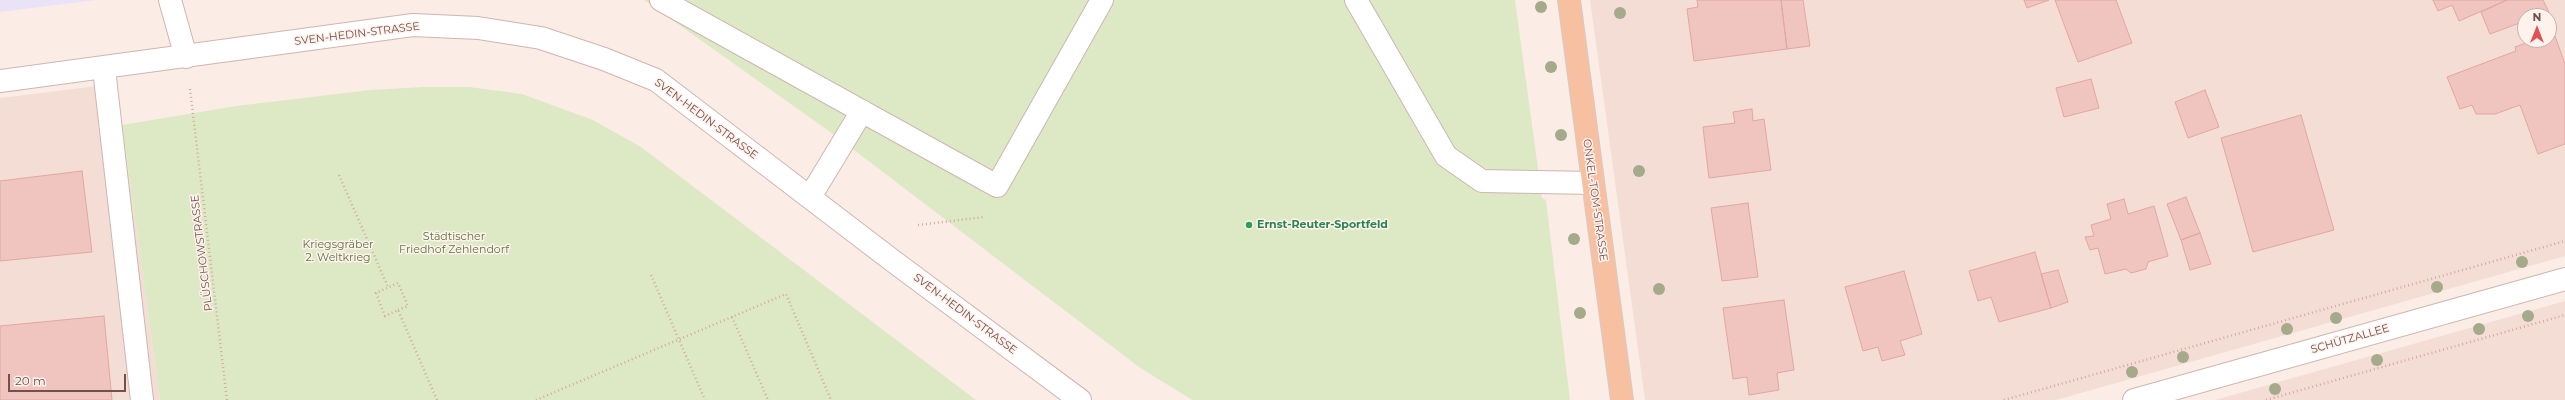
<!DOCTYPE html>
<html>
<head>
<meta charset="utf-8">
<style>
  body { margin:0 }
  #map { position:relative; width:2565px; height:400px; overflow:hidden; background:#fbede6; font-family:Montserrat,sans-serif }
  canvas { display:block }
  .north { position:absolute; left:2517px; top:8px; width:40px; height:40px; box-sizing:border-box; background:#fef2ec; border:1px solid #c7b1ac; border-radius:50%; rotate:0deg; font-size:11px; font-weight:700; line-height:16px; text-align:center; color:#744f4c }
  .north::after { content:''; display:block; margin:auto; width:14px; height:18px; background:#e05056; clip-path:polygon(50% 0,100% 100%,50% 72%,0 100%) }
  .scale { position:absolute; left:8px; top:374px; width:118px; height:18px; box-sizing:border-box; border:2px solid #744f4c; border-top:0; padding-left:5px; font-size:12px; line-height:14px; white-space:nowrap; color:#744f4c; -webkit-text-stroke:3px #fef2ec; paint-order:stroke }
</style>
</head>
<body>
<div id="map">
<canvas width="2565" height="400"></canvas>
<div class="north">N</div>
<div class="scale">20 m</div>
</div>
<script>
const context = document.querySelector('canvas').getContext('2d');
context.lineJoin = 'round';
function fillPath(path, color) { context.fillStyle = color; context.fill(path, 'evenodd'); }
const poly = rows => new Path2D(rows.map(r => 'M' + r).join(''));
function trace(path, color, width, dash) { context.strokeStyle = color; context.lineWidth = width; context.lineCap = dash ? 'butt' : 'round'; context.setLineDash(dash || []); context.stroke(path); }
function label(font, color, halo, rows, align = 'center') {
  context.font = font + ' Montserrat,sans-serif'; context.lineWidth = 3; context.setLineDash([]); context.textBaseline = 'middle'; context.strokeStyle = halo; context.fillStyle = color; for (const [text, x, y, turn = 0] of rows) {
    context.save(); context.translate(x, y); context.rotate((+turn || 0) * Math.PI / 180); context.textAlign = isNaN(turn) ? turn : align; if (halo) context.strokeText(text, 0, 0); context.fillText(text, 0, 0); context.restore();
  }
}
fillPath(poly([
  [1590,0,2565,0,2565,256,2056,400,1645,400],
  [2525,16,2549,16,2549,40,2525,40],
  [113,84,122,125,160,400,0,400,0,98],
  [2565,301,2565,400,2215,400]
]), '#f3ddd5');
fillPath(poly([
  [0,0,97,0,0,12]
]), '#eae3f8');
fillPath(poly([
  [644,0,1515,0,1542,198,1546,200,1570,400,1192,400,1139,367,833,134],
  [423,87,469,87,522,94,593,120,641,147,976,400,160,400,122,125,236,106,370,90]
]), '#dde9c5');
const building = poly([
  [1697,0,1781,0,1787,49,1694,61,1687,9,1698,7,1697,0],
  [1781,0,1803,0,1810,46,1787,49,1781,0],
  [2024,0,2049,0,2027,8,2024,0],
  [2055,0,2116,0,2132,43,2078,62,2055,0],
  [2433,0,2507,0,2459,21,2452,5,2438,11,2433,0],
  [2507,0,2543,0,2549,12,2538,16,2525,16,2525,21,2490,34,2481,12,2507,0],
  [2555,36,2565,64,2565,144,2538,154,2520,105,2495,114,2476,114,2472,105,2460,109,2447,77,2516,51,2515,47,2534,40,2536,43,2549,40,2555,36],
  [2091,79,2099,108,2064,117,2056,88,2091,79],
  [2205,90,2219,127,2188,138,2175,102,2205,90],
  [1752,109,1753,121,1764,119,1771,170,1709,178,1703,127,1735,123,1733,112,1752,109],
  [2301,115,2334,230,2253,252,2221,138,2301,115],
  [82,171,92,252,0,261,0,181,82,171],
  [2186,197,2200,233,2181,240,2167,204,2186,197],
  [2124,199,2128,214,2154,206,2168,256,2148,262,2146,269,2131,273,2126,269,2105,274,2098,248,2090,250,2085,237,2094,236,2091,225,2111,219,2107,204,2124,199],
  [1748,203,1758,277,1722,281,1711,208,1748,203],
  [2200,233,2211,264,2190,270,2181,240,2200,233],
  [2035,252,2051,308,1999,322,1991,297,1978,301,1969,271,2035,252],
  [2058,270,2068,302,2051,308,2041,274,2058,270],
  [1904,271,1922,334,1900,341,1905,355,1882,361,1878,347,1863,351,1845,287,1904,271],
  [1784,300,1794,370,1777,373,1779,390,1749,395,1747,377,1733,379,1723,308,1784,300],
  [104,316,112,400,0,400,0,326,104,316]
]);
fillPath(building, '#f0c5bf');
trace(building, '#e2a7a0', 1);
const minor = poly([
  [170,0,186,57],
  [661,0,997,186,1102,0],
  [1356,0,1446,156,1482,181,1593,183],
  [104,69,142,400],
  [0,81,413,25,478,28,541,38,604,59,656,80,893,261,1080,400],
  [810,197,862,111],
  [2134,400,2565,279]
]);
const major = poly([
  [1569,0,1622,400]
]);
trace(minor, '#cfb5b0', 24);
trace(major, '#d5cac9', 24);
trace(poly([
  [190,89,227,400],
  [339,175,388,287],
  [918,225,984,217],
  [651,275,705,400],
  [398,310,408,306,398,283,376,293,385,316,398,310,437,400],
  [732,317,768,400],
  [536,400,786,294,831,400],
  [2004,400,2565,241],
  [2266,400,2565,315]
]), '#d5a8a2', 2.5, [1, 3]);
trace(minor, '#fff', 22);
trace(major, '#f7c1a1', 22);
context.fillStyle = '#a5aa8b';
for (const [x, y] of [
  [1541,7],
  [1620,13],
  [1551,67],
  [1561,135],
  [1639,171],
  [1574,239],
  [2522,262],
  [2437,287],
  [1659,289],
  [1580,313],
  [2528,316],
  [2336,318],
  [2287,329],
  [2479,329],
  [2183,357],
  [2377,360],
  [2132,372],
  [2275,389]
]) { context.beginPath(); context.arc(x, y, 6, 0, 2 * Math.PI); context.fill(); }
for (const [x, y, r, color] of [
  [1249,225,4,"#2e9e5b"]
]) { const dot = new Path2D(); dot.arc(x, y, r, 0, 2 * Math.PI); context.fillStyle = color; context.fill(dot); trace(dot, '#fef2ec', 1.5); }
label('11px', '#744f4c', '#fef2ec', [
  ["SVEN-HEDIN-STRASSE",357,34,-7],
  ["SVEN-HEDIN-STRASSE",706,119,37],
  ["ONKEL-TOM-STRASSE",1595,200,82],
  ["PLÜSCHOWSTRASSE",202,253,-97],
  ["SVEN-HEDIN-STRASSE",965,314,37],
  ["SCHÜTZALLEE",2350,339,-16]
]);
label('bold 11px', '#27864d', '#fef2ec', [
  ["Ernst-Reuter-Sportfeld",1257,225]
], 'left');
label('11px', '#5e7441', '#fef2ec', [
  ["Städtischer",454,237],
  ["Friedhof Zehlendorf",454,250],
  ["Kriegsgräber",338,245],
  ["2. Weltkrieg",338,258]
]);
</script>
</body>
</html>
